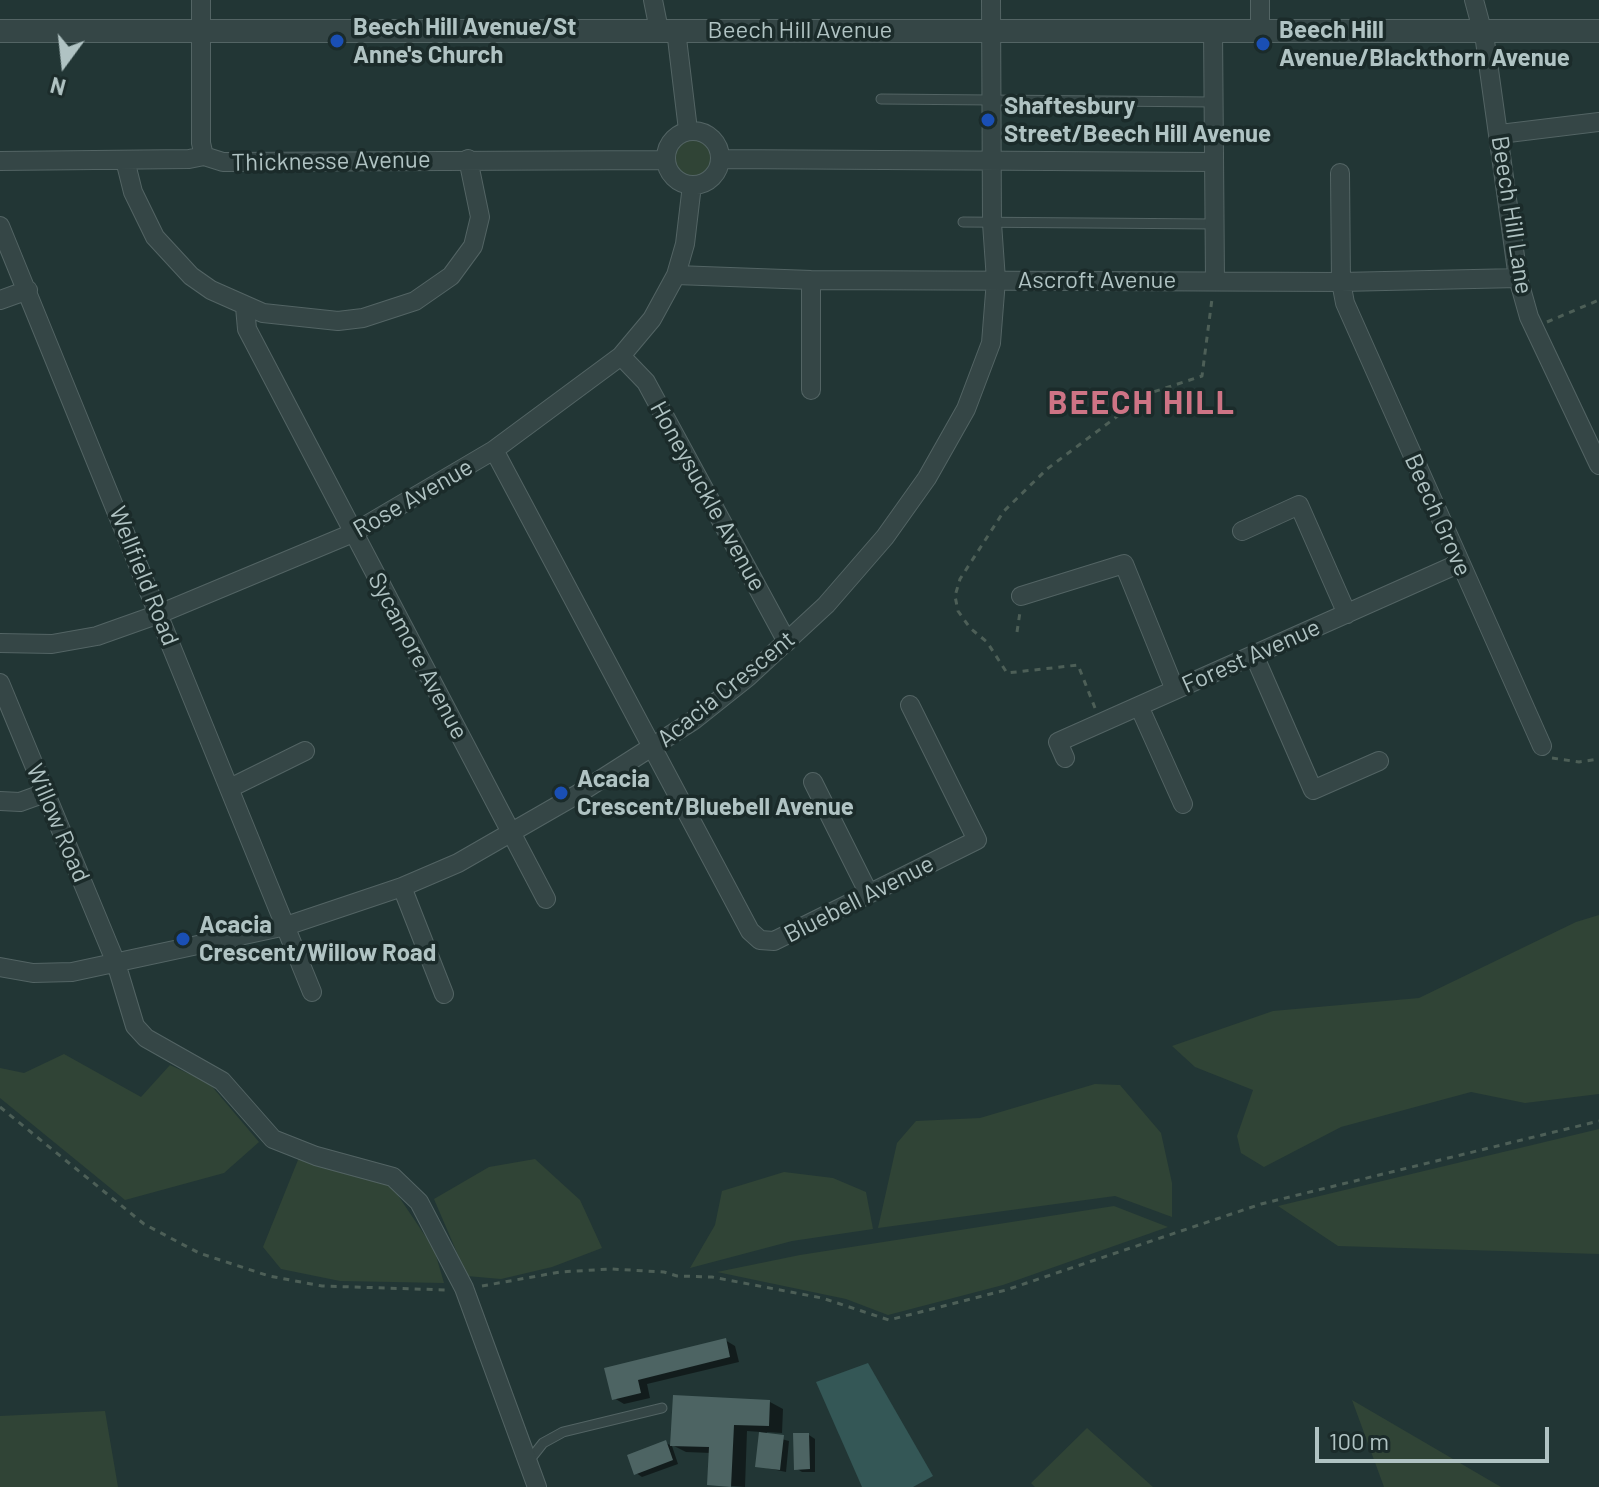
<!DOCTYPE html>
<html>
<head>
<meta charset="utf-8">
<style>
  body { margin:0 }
  #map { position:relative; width:1599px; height:1487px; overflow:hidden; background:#223635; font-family:Barlow,sans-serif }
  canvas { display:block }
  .north { position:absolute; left:24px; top:24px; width:80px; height:80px; -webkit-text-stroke:6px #1b2b2a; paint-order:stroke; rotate:195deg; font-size:22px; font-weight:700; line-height:32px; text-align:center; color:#b0c3c3 }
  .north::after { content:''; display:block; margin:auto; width:28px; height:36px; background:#b0c3c3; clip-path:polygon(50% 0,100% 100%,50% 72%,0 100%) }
  .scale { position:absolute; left:1315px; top:1427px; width:234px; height:36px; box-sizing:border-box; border:4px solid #b0c3c3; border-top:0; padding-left:10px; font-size:24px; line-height:28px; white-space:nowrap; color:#b0c3c3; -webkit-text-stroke:6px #1b2b2a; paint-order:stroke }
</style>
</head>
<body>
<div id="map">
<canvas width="1599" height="1487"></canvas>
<div class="north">N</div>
<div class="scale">100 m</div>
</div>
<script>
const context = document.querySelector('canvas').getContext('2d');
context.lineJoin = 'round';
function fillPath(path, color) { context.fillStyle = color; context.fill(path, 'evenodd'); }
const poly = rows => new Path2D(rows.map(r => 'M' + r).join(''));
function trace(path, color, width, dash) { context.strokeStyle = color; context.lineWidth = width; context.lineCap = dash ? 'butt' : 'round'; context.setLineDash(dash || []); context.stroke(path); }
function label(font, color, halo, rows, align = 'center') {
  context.font = font + ' Barlow,sans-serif'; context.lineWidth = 7; context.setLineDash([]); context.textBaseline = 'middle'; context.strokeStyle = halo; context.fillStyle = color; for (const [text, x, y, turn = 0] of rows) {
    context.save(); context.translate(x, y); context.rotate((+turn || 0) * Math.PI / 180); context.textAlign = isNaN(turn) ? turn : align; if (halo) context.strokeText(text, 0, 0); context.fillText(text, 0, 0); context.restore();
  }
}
fillPath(poly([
  '672 158a21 21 0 1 1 42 0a21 21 0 1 1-42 0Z',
  [1599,915,1599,1094,1525,1103,1471,1092,1341,1127,1264,1167,1241,1153,1237,1136,1253,1090,1195,1067,1172,1046,1273,1011,1419,998,1576,922],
  [64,1054,141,1097,170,1065,209,1083,259,1142,224,1173,125,1200,0,1098,0,1068,24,1073],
  [1095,1084,1120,1085,1161,1133,1172,1183,1172,1217,1115,1196,878,1228,897,1143,916,1121,980,1118],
  [1599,1129,1599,1254,1338,1246,1278,1206],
  [300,1155,355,1170,393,1188,434,1249,444,1283,340,1281,281,1269,263,1247],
  [535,1159,580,1200,602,1248,552,1267,501,1279,467,1276,434,1199,489,1167],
  [784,1172,833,1178,866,1192,873,1229,792,1241,690,1268,715,1225,722,1191],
  [1114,1206,1168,1227,1003,1285,888,1315,846,1299,717,1272,800,1255],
  [1352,1400,1501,1487,1384,1487],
  [105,1411,118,1487,0,1487,0,1416],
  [1087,1428,1153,1487,1035,1487,1031,1483]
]), '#304436');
fillPath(poly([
  [868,1363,933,1476,913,1487,862,1487,816,1382]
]), '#345756');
fillPath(poly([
  [725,1340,735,1346,739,1362,647,1384,650,1398,624,1404,614,1398,607,1369],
  [770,1402,783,1409,782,1433,767,1432,766,1435,789,1441,786,1472,757,1466,761,1432,747,1431,745,1487,709,1484,711,1453,686,1452,672,1445],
  [809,1435,815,1439,815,1472,802,1472,796,1468],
  [666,1443,672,1446,678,1464,642,1477,636,1473]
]), '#0007');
fillPath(poly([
  [726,1338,730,1357,638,1380,641,1393,612,1400,604,1368],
  [673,1395,770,1400,769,1426,734,1425,731,1487,707,1485,709,1447,670,1446],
  [759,1432,784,1435,780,1470,755,1467],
  [793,1433,809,1433,810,1469,794,1470],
  [666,1440,673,1460,634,1475,627,1455]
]), '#4d6463');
const service = poly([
  [881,99,1213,102],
  [963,222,1214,224],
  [528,1462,543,1443,563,1432,662,1408]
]);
const minor = poly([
  [201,0,201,143,204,156],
  [653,0,659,30],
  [1474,0,1485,41,1518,278,1529,317,1599,465],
  [676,30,688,130],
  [1213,30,1215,281],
  [1260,30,1260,0],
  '666 158a27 27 0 1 1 54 0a27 27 0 1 1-54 0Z',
  [1500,134,1599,122],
  [720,159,1213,162],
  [125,160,133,192,155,237,191,276,211,290,263,313,338,321,363,318,415,301,451,276,473,246,480,217,468,159],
  [0,161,189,159,204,156,223,162,665,160],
  [1340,173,1341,282,1345,303,1542,746],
  [0,226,312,992],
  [676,275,811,280,1341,282,1518,278],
  [0,300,28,290],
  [245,307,247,329,546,899],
  [621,356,646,382,787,642],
  [811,390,811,280],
  [494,450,750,931,760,940,774,941,977,840,910,705],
  [1242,531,1299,505,1347,614],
  [1021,596,1124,564,1175,690],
  [0,643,52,644,97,636,159,614,353,533,494,450,621,356,652,319,676,275,685,244,692,185],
  [1254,655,1313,790,1379,761],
  [0,683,116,963,135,1026,146,1038,222,1081,273,1139,316,1156,393,1177,419,1202,464,1288,537,1487],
  [1139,706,1183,804],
  [1065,758,1058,742,1460,563],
  [813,782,868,892],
  [230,788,305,751],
  [0,801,20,802,45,793],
  [402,887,444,994],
  [0,967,33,973,72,972,286,926,402,887,458,863,578,794,694,720,748,677,826,605,885,537,927,478,966,409,991,343,996,280,992,223,991,0]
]);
const tertiary = poly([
  [0,31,1599,31]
]);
trace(service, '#536464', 11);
trace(minor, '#536464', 20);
trace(tertiary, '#536464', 24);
trace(poly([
  [1547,322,1599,300],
  [1017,632,1020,612],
  [1095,708,1078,665,1007,673,987,642,970,628,958,611,955,596,960,579,1004,511,1047,469,1147,394,1202,376,1212,299],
  [1552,758,1579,762,1599,759],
  [0,1107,144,1224,199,1253,269,1276,322,1286,447,1290],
  [482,1286,560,1272,611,1269,664,1272,677,1276,712,1277,822,1298,889,1320,1006,1290,1261,1204,1599,1121]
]), '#4d5f57', 3, [6, 6]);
trace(service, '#354646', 9);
trace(minor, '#354646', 18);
trace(tertiary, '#354646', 22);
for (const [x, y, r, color] of [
  [337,41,8,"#1a4fb4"],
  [1263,44,8,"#1a4fb4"],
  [988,120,8,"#1a4fb4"],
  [561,793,8,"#1a4fb4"],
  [183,939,8,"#1a4fb4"]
]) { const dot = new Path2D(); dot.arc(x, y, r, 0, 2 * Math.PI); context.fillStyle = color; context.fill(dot); trace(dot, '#1b2b2a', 3); }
label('bold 24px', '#b0c3c3', '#1b2b2a', [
  ["Beech Hill Avenue/St",353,27],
  ["Anne's Church",353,55],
  ["Beech Hill",1279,30],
  ["Avenue/Blackthorn Avenue",1279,58],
  ["Shaftesbury",1004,106],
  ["Street/Beech Hill Avenue",1004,134],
  ["Acacia",577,779],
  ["Crescent/Bluebell Avenue",577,807],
  ["Acacia",199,925],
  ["Crescent/Willow Road",199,953]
], 'left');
label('24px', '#b0c3c3', '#1b2b2a', [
  ["Beech Hill Avenue",800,30],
  ["Thicknesse Avenue",331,161,-1],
  ["Beech Hill Lane",1512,215,81],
  ["Ascroft Avenue",1097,280],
  ["Honeysuckle Avenue",708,496,61],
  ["Rose Avenue",413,498,-30],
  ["Beech Grove",1438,515,66],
  ["Wellfield Road",144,576,68],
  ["Sycamore Avenue",418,656,62],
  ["Forest Avenue",1251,656,-24],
  ["Acacia Crescent",726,689,-39],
  ["Willow Road",58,823,67],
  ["Bluebell Avenue",859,899,-27]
]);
context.letterSpacing = '2px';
label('bold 32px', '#ce7485', '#1b2b2a', [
  ["BEECH HILL",1142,403]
]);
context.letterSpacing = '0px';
</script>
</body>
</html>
